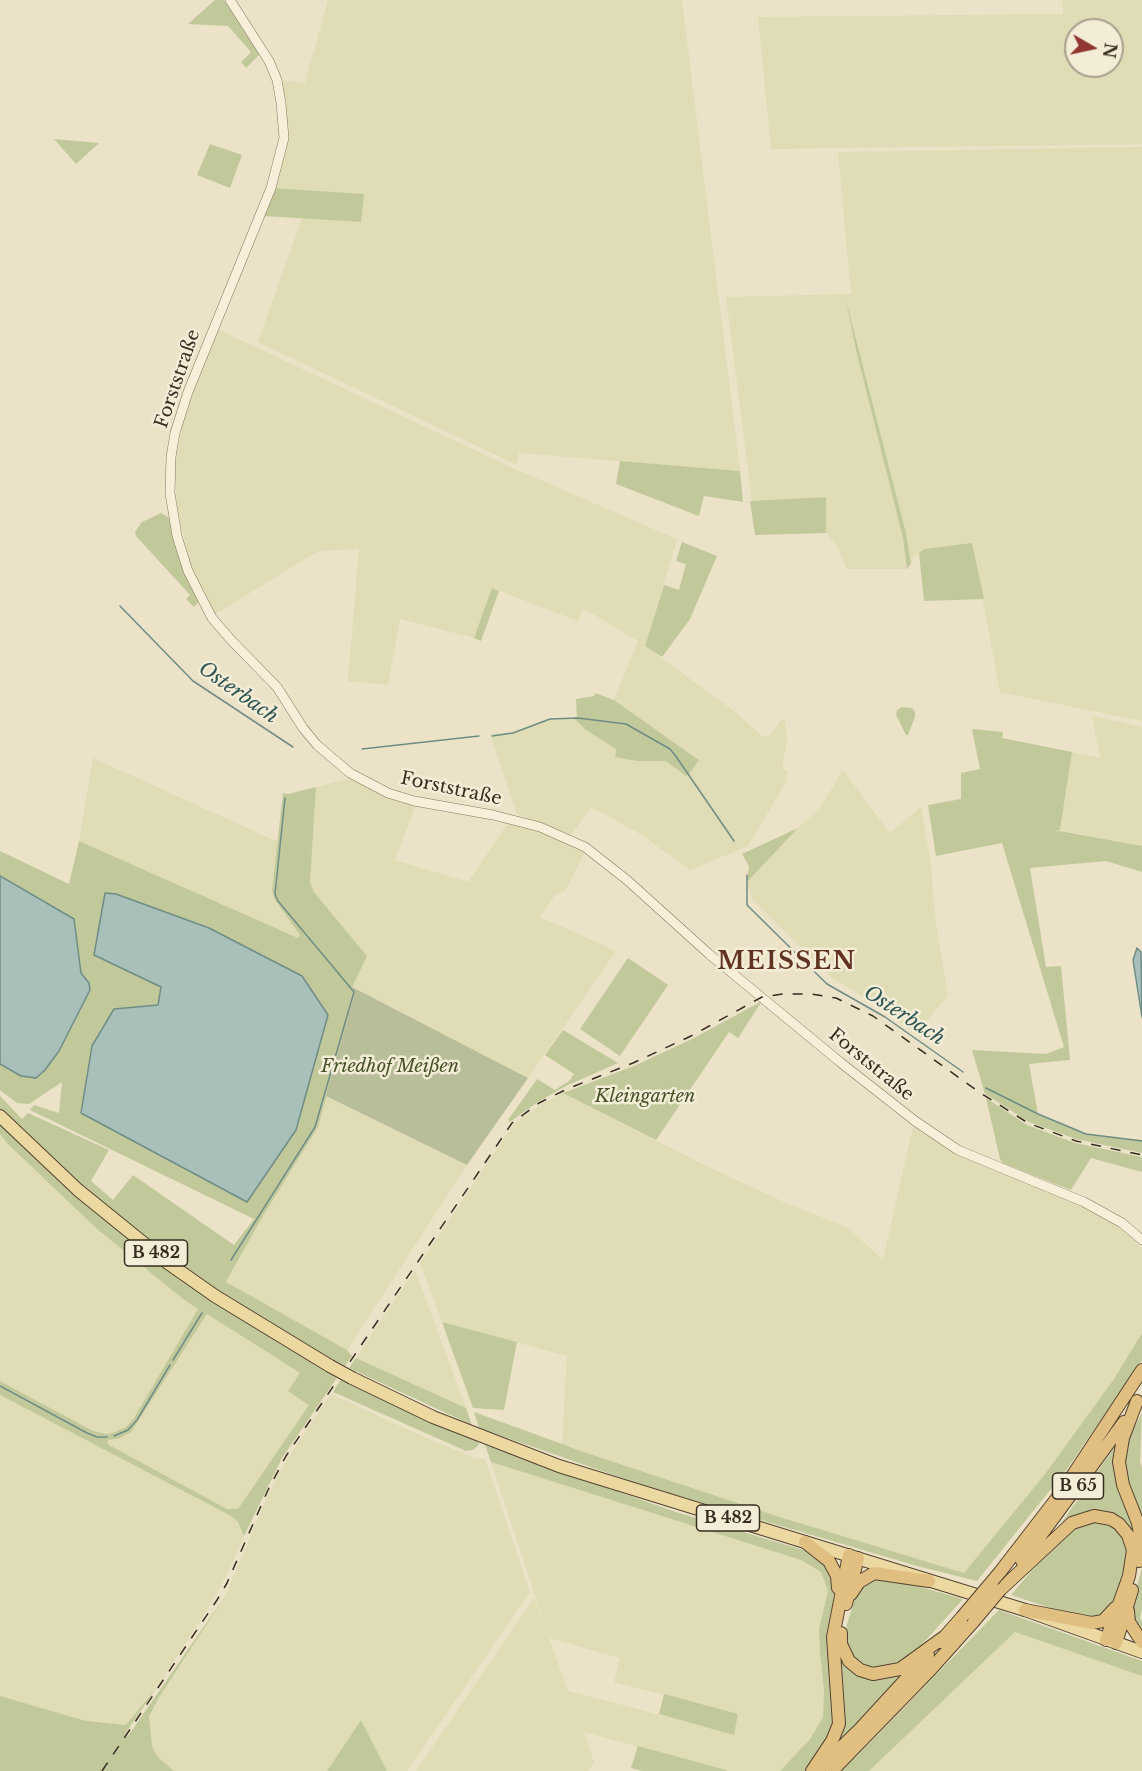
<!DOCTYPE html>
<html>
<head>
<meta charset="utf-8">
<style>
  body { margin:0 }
  #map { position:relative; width:1142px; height:1771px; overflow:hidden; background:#ebe2c7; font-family:"Libre Baskerville",serif }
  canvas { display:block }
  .north { position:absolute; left:1064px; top:18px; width:60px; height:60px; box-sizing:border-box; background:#f3ecd6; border:2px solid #a89f8d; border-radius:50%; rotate:99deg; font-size:16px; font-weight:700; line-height:24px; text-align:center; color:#372c20 }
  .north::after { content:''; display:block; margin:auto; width:21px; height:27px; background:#913631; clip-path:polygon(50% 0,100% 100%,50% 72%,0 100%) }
</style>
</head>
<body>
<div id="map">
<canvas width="1142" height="1771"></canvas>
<div class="north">N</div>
</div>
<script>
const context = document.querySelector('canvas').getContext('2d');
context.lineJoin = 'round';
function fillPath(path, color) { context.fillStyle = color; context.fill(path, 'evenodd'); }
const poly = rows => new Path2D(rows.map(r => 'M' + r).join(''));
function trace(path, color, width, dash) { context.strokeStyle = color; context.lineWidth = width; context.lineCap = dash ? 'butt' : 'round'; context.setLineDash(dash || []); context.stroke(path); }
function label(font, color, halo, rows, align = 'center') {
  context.font = font + ' "Libre Baskerville",serif'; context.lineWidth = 5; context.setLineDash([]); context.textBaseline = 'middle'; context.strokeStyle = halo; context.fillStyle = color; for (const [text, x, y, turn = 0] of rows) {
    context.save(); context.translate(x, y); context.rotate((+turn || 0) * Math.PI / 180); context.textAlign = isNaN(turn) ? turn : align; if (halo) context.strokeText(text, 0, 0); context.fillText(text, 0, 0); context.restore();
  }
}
fillPath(poly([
  [328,0,682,0,740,471,519,453,517,465,258,342,302,218,361,222,363,194,274,188,281,167,280,80,305,83],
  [1062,0,1142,0,1142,144,771,149,758,17,1063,14],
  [1076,30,1112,30,1112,66,1076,66],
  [1142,147,1142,721,1000,692,972,543,919,553,913,558,911,564,906,533,850,314,856,350,903,538,907,569,847,569,837,546,826,533,825,497,752,501,726,297,851,294,838,152],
  [217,329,517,470,677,539,645,646,734,711,761,735,768,737,782,719,785,721,787,740,782,769,788,771,786,782,748,846,690,870,642,835,591,807,571,835,517,814,490,734,511,732,552,718,574,718,586,730,616,749,615,756,637,761,699,759,614,700,638,641,583,608,578,621,492,588,474,638,400,619,388,685,348,681,359,549,318,551,214,615,193,573,177,510,175,460,188,403],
  [1092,716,1142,727,1142,846,1060,830,1072,752,1100,758],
  [93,758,278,842,272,891,275,900,300,935,298,938,79,841],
  [843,770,890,833,921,807,930,858,936,924,948,996,916,1033,869,1000,833,979,752,899,747,882,798,828,820,808],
  [348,779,416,805,395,860,468,882,508,823,545,832,585,852,565,891,555,895,540,917,616,951,528,1078,352,987,311,887,310,875,316,787],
  [563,1093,706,1166,784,1202,847,1227,883,1260,913,1127,954,1152,992,1170,1039,1187,1083,1205,1118,1227,1142,1248,1142,1333,1114,1379,1045,1474,964,1573,783,1518,562,1444,567,1356,442,1322,420,1263,514,1124,540,1105],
  [326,1096,467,1165,347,1350,226,1283,260,1221,318,1127],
  [0,1134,97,1229,183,1299,199,1309,134,1418,126,1427,115,1432,107,1434,93,1431,0,1381],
  [415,1270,466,1408,356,1358],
  [207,1314,300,1373,309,1405,239,1509,227,1509,109,1445,107,1441,119,1439,131,1432],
  [331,1394,422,1436,477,1459,485,1459,530,1592,407,1771,387,1771,361,1720,327,1771,174,1771,158,1757,152,1746,149,1718,158,1699,225,1596,266,1499,284,1464],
  [0,1395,231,1516,238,1522,244,1536,227,1575,202,1618,157,1687,126,1725,86,1721,0,1697],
  [491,1462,801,1560,821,1572,828,1591,819,1629,820,1653,824,1691,823,1717,810,1739,780,1771,726,1771,584,1732,594,1762,588,1771,416,1771,534,1598,543,1620],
  [549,1638,620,1658,614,1682,738,1714,734,1734,568,1691],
  [1015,1632,1142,1676,1142,1771,869,1771]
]), '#e0dcb5');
fillPath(poly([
  [215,0,224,0,260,54,246,68,241,62,251,52,228,26,188,24],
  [54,139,99,143,76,164],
  [210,144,242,155,230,188,197,175],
  [274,188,364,194,361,222,264,216],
  [846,300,906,533,911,564,907,569,903,538,856,350],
  [620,461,740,471,743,502,704,496,699,516,616,484],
  [826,497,826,533,755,535,750,501],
  [161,513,169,518,200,601,194,607,186,599,190,595,136,536,135,532,142,522],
  [682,542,717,556,690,619,662,657,645,646,664,585,679,590,686,564,676,561],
  [972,543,984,599,924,601,919,553,925,549],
  [492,588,499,591,481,641,474,638],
  [595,693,614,700,699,760,689,774,686,776,666,761,637,761,615,757,616,749,586,730,574,718,577,717,576,699,594,696],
  [902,707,912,708,915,712,915,717,908,735,906,735,896,715,897,710],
  [972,729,1003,732,1002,738,1072,752,1060,830,1051,833,1060,831,1142,846,1142,872,1106,861,1030,868,1046,967,1061,966,1070,1060,1029,1064,1038,1114,1086,1134,1142,1140,1142,1153,1076,1139,1029,1122,985,1094,972,1050,1046,1054,1064,1047,1002,843,936,856,928,805,961,799,961,773,980,769],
  [316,787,310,882,313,891,367,956,352,987,354,996,318,1127,260,1221,226,1282,347,1350,352,1356,282,1458,244,1536,238,1522,231,1516,0,1395,0,1381,93,1431,107,1434,115,1432,126,1427,134,1418,198,1309,183,1299,97,1229,8,1144,0,1134,0,1096,22,1119,28,1113,109,1150,91,1181,113,1200,133,1175,234,1245,254,1219,30,1110,34,1105,59,1113,62,1082,29,1104,17,1103,0,1090,0,1064,21,1076,45,1070,59,1051,90,990,81,973,74,919,0,876,0,851,69,884,79,841,298,938,300,935,275,900,272,891,283,793,288,794],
  [106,893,116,894,209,928,247,1202,158,1005,161,986,94,955],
  [207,1314,300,1373,288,1391,309,1405,238,1509,227,1509,109,1445,107,1442,109,1440,118,1439,131,1432],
  [798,828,747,882,749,866,742,854],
  [628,958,668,985,620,1056,580,1029],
  [762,1001,738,1038,729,1032,656,1140,563,1093,634,1066,692,1039],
  [563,1030,618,1063,566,1086,538,1102,510,1122,508,1120,537,1079,555,1090,569,1081,574,1074,545,1055],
  [986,1098,1027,1125,1075,1143,1142,1157,1142,1172,1091,1158,1071,1190,1003,1163,1000,1159],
  [442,1322,517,1342,504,1410,473,1408],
  [1142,1333,1142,1360,1067,1469,977,1581,917,1566,642,1485,479,1428,474,1412,587,1453,783,1518,964,1573,1045,1474,1114,1379],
  [356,1358,466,1408,472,1425,349,1368],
  [341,1379,479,1442,478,1446,473,1450,466,1451,333,1392],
  [1142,1413,1140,1461,1142,1469,1142,1522,1126,1477,1124,1464,1128,1438],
  [1117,1444,1137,1546,1096,1512,1082,1513,1054,1533],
  [485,1445,676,1512,807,1551,820,1559,829,1567,835,1586,829,1639,861,1674,911,1667,839,1741,855,1758,999,1610,1142,1661,1142,1676,1015,1632,869,1771,780,1771,810,1739,823,1717,824,1691,820,1653,819,1629,828,1591,821,1572,801,1560,491,1462],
  [1094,1520,1113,1525,1127,1543,1128,1566,1113,1605,1101,1618,1084,1619,1011,1595,1064,1533,1087,1521],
  [1142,1568,1142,1610,1140,1617,1142,1621,1142,1638,1133,1625,1131,1606],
  [885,1577,963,1599,915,1652,897,1666,883,1670,867,1668,852,1658,845,1641,847,1624,855,1599,863,1585,871,1579],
  [225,1596,158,1699,149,1717,152,1746,158,1757,174,1771,0,1771,0,1696,86,1721,126,1725,157,1687,125,1734,128,1736],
  [664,1694,738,1714,734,1735,659,1714],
  [361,1720,387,1771,327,1771],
  [638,1746,726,1770,726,1771,642,1771,631,1768]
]), '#c1c99b');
fillPath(poly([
  [352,987,528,1078,467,1165,326,1096,354,996]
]), '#b8be9a');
const water = poly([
  [0,876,74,919,81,973,89,983,90,990,59,1051,45,1070,36,1078,21,1076,0,1064,0,876],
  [105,893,116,894,209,928,302,976,328,1015,296,1130,247,1202,81,1113,92,1046,114,1009,158,1005,161,987,94,955,105,893],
  [1137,948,1141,952,1142,1017,1133,960,1137,948]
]);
fillPath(water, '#a8bfba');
trace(water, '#6f8d87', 1.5);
trace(poly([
  [120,606,193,681,293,747],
  [492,736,513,733,550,719,578,718,626,724,670,749,675,755,734,841],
  [362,749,479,736],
  [747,875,747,905,827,984,885,1017,963,1072],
  [986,1088,1038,1114,1086,1134,1142,1141],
  [231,1260,315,1127,354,992,278,901,275,894,285,798],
  [173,1360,202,1313],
  [0,1386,87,1433,97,1437,107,1437],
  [114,1436,128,1430,137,1420,170,1365]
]), '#6f8d87', 1.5);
const tertiary = poly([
  [230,0,269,61,277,80,281,103,284,138,271,188,188,392,175,433,171,457,170,493,177,536,188,571,212,618,231,640,277,687,303,728,317,745,350,773,388,793,414,801,493,815,540,827,585,847,627,880,709,954,840,1062,915,1121,958,1150,1084,1202,1122,1223,1142,1240]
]);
const primary = poly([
  [0,1116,78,1190,168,1263,215,1296,330,1366],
  [352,1378,433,1417,559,1466,1025,1610,1142,1652]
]);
const trunk = poly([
  [1137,1401,1123,1438,1119,1462,1123,1485,1138,1523,1141,1540,1139,1561],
  [805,1542,829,1561,837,1576,838,1588],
  [1022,1561,1124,1422],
  [1000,1572,1061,1493,1142,1370],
  [1000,1590,1072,1523,1094,1516,1111,1519,1119,1524,1128,1535,1133,1550,1129,1576,1106,1640],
  [851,1594,859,1582,874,1573,929,1581],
  [846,1604,858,1558],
  [1025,1610,1092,1623,1103,1621,1115,1608],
  [1128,1611,1129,1622,1142,1642],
  [841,1633,841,1644,849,1661,860,1670,873,1674,900,1669,944,1637],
  [940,1642,962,1617],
  [1116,1643,1132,1590],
  [822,1766,860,1729,928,1655],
  [812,1771,832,1741,839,1724,833,1637,849,1555],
  [832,1771,931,1669,974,1621]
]);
trace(tertiary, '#86755d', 10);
trace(primary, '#544331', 14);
trace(trunk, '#544331', 14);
trace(tertiary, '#f7efd9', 9);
trace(primary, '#ecd8a1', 12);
trace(trunk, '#e0bf80', 12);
trace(poly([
  [102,1771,217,1600,227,1583,268,1490,286,1456,512,1123,539,1103,567,1089,633,1063,691,1036,762,997,783,994,811,994,836,998,873,1016,979,1092,1028,1123,1076,1141,1142,1155]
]), '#372c20', 1.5, [10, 10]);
const primaryBridge = poly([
  [330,1366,352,1378]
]);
const trunkBridge = poly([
  [962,1617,1000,1572],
  [974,1621,1000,1590]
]);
trace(primaryBridge, '#544331', 14, []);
trace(trunkBridge, '#544331', 14, []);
trace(primaryBridge, '#ecd8a1', 12);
trace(trunkBridge, '#e0bf80', 12);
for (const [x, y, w] of [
  [156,1253,63],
  [1078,1486,51],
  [728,1518,63]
]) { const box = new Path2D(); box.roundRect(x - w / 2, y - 13, w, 26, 4.5); context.fillStyle = '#f3ecd6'; context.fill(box); trace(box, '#372c20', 1.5); }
label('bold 16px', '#372c20', null, [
  ["B 482",156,1253],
  ["B 65",1078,1486],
  ["B 482",728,1518]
]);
label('18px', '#372c20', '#f3ecd6', [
  ["Forststraße",178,379,-71],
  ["Forststraße",451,789,12],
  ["Forststraße",871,1065,39]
]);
label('italic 18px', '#455228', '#f3ecd6', [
  ["Friedhof Meißen",390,1067],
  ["Kleingarten",645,1097]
]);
label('italic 20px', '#305655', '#f3ecd6', [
  ["Osterbach",238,693,35],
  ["Osterbach",904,1016,33]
]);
context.letterSpacing = '1.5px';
label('bold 24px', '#613322', '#f3ecd6', [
  ["MEISSEN",787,962]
]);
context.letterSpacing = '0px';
</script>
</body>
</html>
